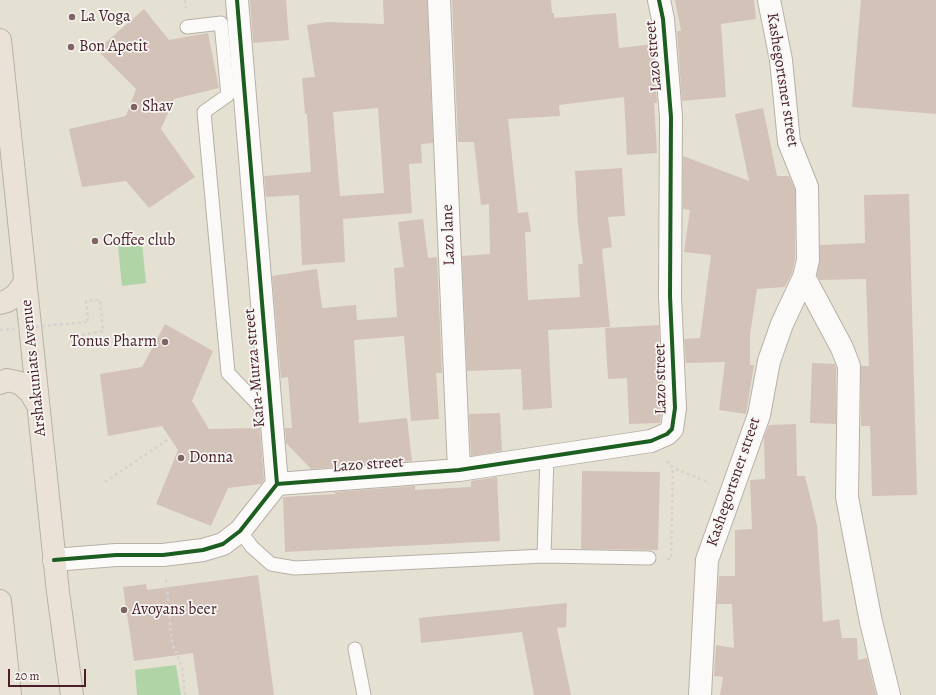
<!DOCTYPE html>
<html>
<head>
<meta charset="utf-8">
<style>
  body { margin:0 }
  #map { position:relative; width:936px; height:695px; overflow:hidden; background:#e5e1d2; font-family:Alegreya,serif }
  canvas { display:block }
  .scale { position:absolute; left:8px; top:669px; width:78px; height:18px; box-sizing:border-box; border:2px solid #4a1f2b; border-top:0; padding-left:5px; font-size:12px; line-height:14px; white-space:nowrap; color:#4a1f2b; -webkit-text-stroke:3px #f6f6f2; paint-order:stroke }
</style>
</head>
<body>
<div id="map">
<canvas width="936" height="695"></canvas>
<div class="scale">20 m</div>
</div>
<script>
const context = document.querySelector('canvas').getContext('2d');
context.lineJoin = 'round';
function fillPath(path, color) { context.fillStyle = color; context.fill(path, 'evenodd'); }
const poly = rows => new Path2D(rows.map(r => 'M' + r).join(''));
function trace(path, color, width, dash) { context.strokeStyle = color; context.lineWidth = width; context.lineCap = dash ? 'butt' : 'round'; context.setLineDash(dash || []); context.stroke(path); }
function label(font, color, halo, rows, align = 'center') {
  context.font = font + ' Alegreya,serif'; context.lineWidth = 3.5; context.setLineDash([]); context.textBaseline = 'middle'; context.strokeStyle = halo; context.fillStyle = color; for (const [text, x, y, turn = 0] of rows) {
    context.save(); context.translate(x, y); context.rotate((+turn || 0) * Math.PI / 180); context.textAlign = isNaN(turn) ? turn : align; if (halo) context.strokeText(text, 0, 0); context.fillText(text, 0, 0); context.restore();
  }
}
fillPath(poly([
  [142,244,146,283,122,286,118,246],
  [176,665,181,695,137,695,135,670]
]), '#b1d4a6');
fillPath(poly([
  [250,0,286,0,289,40,253,43],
  [383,0,427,0,433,143,421,144,422,163,409,164,412,213,343,219,345,262,302,265,299,195,266,197,264,176,311,172,307,114,305,114,302,78,315,77,307,25,327,22,384,24],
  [378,108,384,193,340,196,333,112],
  [452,0,551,0,552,13,554,13,554,18,616,13,619,48,653,44,657,103,654,103,657,153,627,155,624,97,559,105,560,116,508,119,518,213,528,212,531,232,525,232,528,300,580,297,578,264,583,264,578,225,575,171,622,168,625,216,608,217,612,247,602,249,610,327,548,330,552,408,523,410,521,369,467,371,462,256,490,254,489,204,481,205,474,142,458,142],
  [675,0,754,0,756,19,721,24,726,97,682,101,677,31,681,31],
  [861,0,936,0,936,114,852,107],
  [144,9,169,40,208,33,219,88,174,99,161,129,195,177,149,208,126,181,82,187,69,129,126,116,136,89,97,50],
  [763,108,777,176,789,176,795,189,795,259,792,273,785,287,757,289,750,335,750,365,754,365,746,414,719,410,725,362,686,363,684,339,700,338,711,255,684,252,690,210,683,209,683,156,749,181,735,114],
  [909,194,917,495,872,496,870,426,861,426,861,366,869,366,866,279,820,280,817,275,820,260,820,245,865,243,864,195],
  [423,219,428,258,437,257,442,373,436,373,439,419,411,421,404,336,354,340,359,423,407,418,412,461,311,469,286,443,285,428,292,428,288,377,281,378,272,276,317,269,322,308,356,305,357,320,397,317,394,268,404,267,398,222],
  [165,324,213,351,192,401,209,429,260,428,264,480,261,484,228,488,211,526,156,504,178,450,162,426,108,436,100,374,142,367],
  [659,325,662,407,660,423,629,424,627,378,608,379,605,328],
  [812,363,835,364,836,368,836,424,810,423],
  [500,413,502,451,471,456,469,414],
  [796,424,797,476,805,476,817,525,823,622,839,619,842,638,857,638,858,660,867,658,876,695,720,695,723,677,714,676,716,645,734,648,732,604,717,604,719,576,735,576,735,530,752,529,750,480,765,479,764,437,769,425],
  [582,471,660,472,658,550,581,549],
  [497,477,500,541,285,552,283,497,336,494,334,492,415,486,415,490,471,487,471,481],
  [258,575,274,695,199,695,193,653,134,661,123,587,146,584,147,590],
  [567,603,566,627,557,628,571,695,534,695,522,632,421,643,419,618]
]), '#d3c2b8');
const lane = poly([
  [187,27,221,23,228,95,204,112,228,373,272,419],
  [240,531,252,547,271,564,295,568,544,556,649,558],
  [544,556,547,456],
  [355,649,364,695]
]);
const street = poly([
  [439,0,459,470],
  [804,277,842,348,849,366,847,497,871,622,889,695],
  [277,484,459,470,651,441,667,434,672,429,675,408,670,296,671,117,663,19,659,0],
  [54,560,116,555,163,555,203,550,223,544,240,531,277,484,237,0],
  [700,695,707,560,759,415,769,361,782,324,804,277,808,260,807,187,789,142,781,60,769,0]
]);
const primary = poly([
  [0,40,58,592,72,695],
  [0,303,7,301,16,295,25,282],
  [0,383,7,380,20,383,30,392,38,405],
  [0,601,10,695]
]);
trace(lane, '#b7b0a8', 15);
trace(street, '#b7b0a8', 24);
trace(primary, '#b7b0a8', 24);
trace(poly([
  [185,0,186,8],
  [82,335,103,331,100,300,86,301,88,322],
  [667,461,673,468,708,482,708,484],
  [105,482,170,438],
  [667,559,671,559,673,468],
  [166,580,172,643,182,667,185,695]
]), '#d6d2cf', 2.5, [3, 3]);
trace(lane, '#fbfaf8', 13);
trace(street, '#fbfaf8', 22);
trace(primary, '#eae2d6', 22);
trace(poly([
  [0,330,88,322]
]), '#d6d2cf', 2.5, [3, 3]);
trace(poly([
  [277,484,459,470,651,441,667,434,672,429,675,408,670,296,671,117,663,19,659,0],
  [54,560,116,555,163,555,203,550,223,544,240,531,277,484,237,0]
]), '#1b5e20', 4);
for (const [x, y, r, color] of [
  [72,17,4,"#806365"],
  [71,47,4,"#806365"],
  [134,107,4,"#806365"],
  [95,241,4,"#806365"],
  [165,342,4,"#806365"],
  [181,458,4,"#806365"],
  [124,610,4,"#806365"]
]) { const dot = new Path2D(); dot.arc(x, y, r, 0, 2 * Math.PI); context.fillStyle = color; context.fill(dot); trace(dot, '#f6f6f2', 1.5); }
label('16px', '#4a1f2b', '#f6f6f2', [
  ["La Voga",80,17],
  ["Bon Apetit",79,47],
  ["Shav",142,107],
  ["Coffee club",103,241],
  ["Tonus Pharm",157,342,"right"],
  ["Donna",189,458],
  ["Avoyans beer",132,610]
], 'left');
label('16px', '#4a1f2b', '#f6f6f2', [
  ["Lazo street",654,56,-95],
  ["Kashegortsner street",782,80,81],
  ["Lazo lane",449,235,-92],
  ["Arshakuniats Avenue",34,368,-96],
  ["Kara-Murza street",255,368,-95],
  ["Lazo street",661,379,-91],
  ["Lazo street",368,465,-4],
  ["Kashegortsner street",734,482,-71]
]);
</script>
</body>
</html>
